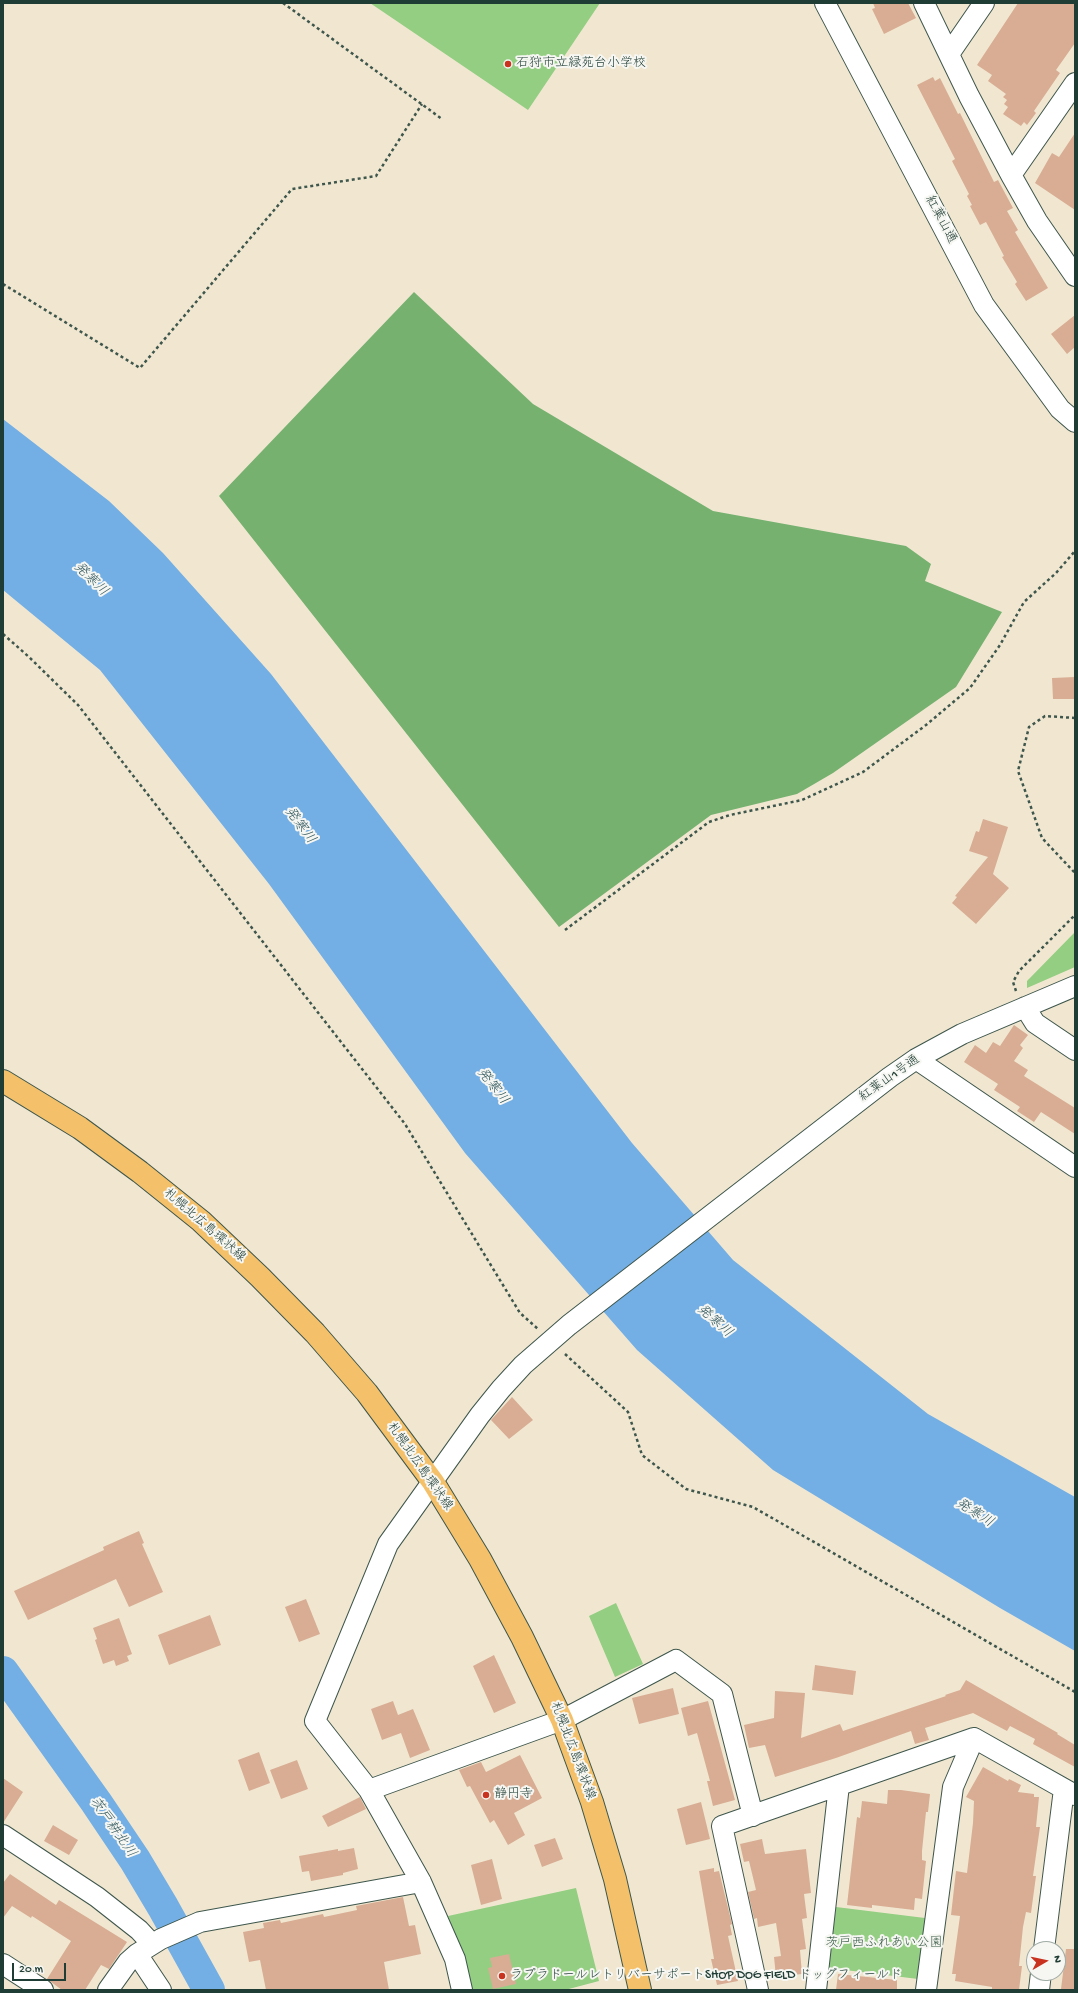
<!DOCTYPE html>
<html>
<head>
<meta charset="utf-8">
<style>
  body { margin:0 }
  #map { position:relative; width:1078px; height:1993px; overflow:hidden; background:#f1e7d1; font-family:"Gochi Hand",sans-serif }
  canvas { display:block }
  .frame { position:absolute; inset:0; border:4px solid #1f3d34; pointer-events:none }
  .north { position:absolute; left:1026px; top:1941px; width:40px; height:40px; box-sizing:border-box; background:#f6f6f2; border:1px solid #a0aca6; border-radius:50%; rotate:81deg; font-size:11px; font-weight:700; line-height:16px; text-align:center; color:#1f3d34 }
  .north::after { content:''; display:block; margin:auto; width:14px; height:18px; background:#c8321e; clip-path:polygon(50% 0,100% 100%,50% 72%,0 100%) }
  .scale { position:absolute; left:12px; top:1963px; width:54px; height:18px; box-sizing:border-box; border:2px solid #1f3d34; border-top:0; padding-left:5px; font-size:12px; line-height:14px; white-space:nowrap; color:#1f3d34; -webkit-text-stroke:3px #f6f6f2; paint-order:stroke }
</style>
</head>
<body>
<div id="map">
<canvas width="1078" height="1993"></canvas>
<div class="frame"></div>
<div class="north">N</div>
<div class="scale">20 m</div>
</div>
<script>
const context = document.querySelector('canvas').getContext('2d');
context.lineJoin = 'round';
function fillPath(path, color) { context.fillStyle = color; context.fill(path, 'evenodd'); }
const poly = rows => new Path2D(rows.map(r => 'M' + r).join(''));
function trace(path, color, width, dash) { context.strokeStyle = color; context.lineWidth = width; context.lineCap = dash ? 'butt' : 'round'; context.setLineDash(dash || []); context.stroke(path); }
function label(font, color, halo, rows, align = 'center') {
  context.font = font + ' "Gochi Hand","Klee One",sans-serif'; context.lineWidth = 4; context.setLineDash([]); context.textBaseline = 'middle'; context.strokeStyle = halo; context.fillStyle = color; for (const [text, x, y, turn = 0] of rows) {
    context.save(); context.translate(x, y); context.rotate((+turn || 0) * Math.PI / 180); context.textAlign = isNaN(turn) ? turn : align; if (halo) context.strokeText(text, 0, 0); context.fillText(text, 0, 0); context.restore();
  }
}
fillPath(poly([
  [370,3,600,3,528,110],
  [1075,932,1075,967,1027,988,1027,981],
  [616,1603,643,1664,615,1677,589,1616],
  [576,1888,599,1981,565,1990,472,1990,466,1964,448,1916],
  [836,1907,925,1918,918,1979,829,1968]
]), '#93ce82');
fillPath(poly([
  [414,292,533,404,713,511,906,546,931,564,925,581,1002,612,956,687,833,773,797,794,711,815,559,927,219,496]
]), '#76b170');
fillPath(poly([
  [3,419,109,501,163,553,271,674,632,1143,733,1260,928,1414,1075,1497,1075,1651,1000,1608,773,1470,637,1350,465,1153,269,884,100,670,3,590]
]), '#73afe5');
trace(poly([
  [3,1672,96,1802,135,1860,163,1907,209,1990]
]), '#73afe5', 32);
fillPath(poly([
  [873,3,908,3,916,18,884,34,872,9,875,8],
  [1018,3,1075,3,1075,43,1056,70,1060,73,1034,111,1036,113,1027,125,1024,122,1021,126,1003,114,1008,107,1004,104,1007,100,1003,97,1006,94,988,81,992,75,977,65],
  [933,77,935,81,940,78,958,114,960,113,994,182,998,180,1013,208,1007,211,1018,230,1015,232,1048,288,1026,301,1015,284,1017,282,1002,257,1004,256,986,222,980,225,970,206,972,205,967,196,969,194,952,161,955,159,917,85],
  [1075,133,1075,210,1035,183,1052,153,1059,157],
  [1075,315,1075,347,1067,354,1051,334],
  [1075,677,1075,699,1053,699,1052,678],
  [983,819,1008,827,993,874,1009,888,976,924,952,903,957,897,955,896,988,857,969,851,976,831,979,832],
  [1014,1025,1028,1035,1020,1045,1023,1048,1014,1061,1028,1070,1024,1076,1075,1108,1075,1134,1041,1112,1034,1122,1017,1111,1020,1107,994,1090,998,1084,964,1062,975,1045,986,1053,993,1042,1000,1046],
  [512,1397,533,1420,509,1439,491,1420],
  [139,1531,144,1543,142,1544,163,1592,129,1607,116,1579,28,1620,14,1591,104,1550,103,1547],
  [306,1599,320,1634,299,1642,285,1607],
  [210,1615,221,1645,169,1665,158,1635],
  [119,1618,132,1654,127,1656,129,1661,116,1666,114,1660,103,1664,95,1640,97,1639,93,1628],
  [494,1655,516,1703,494,1713,473,1666],
  [815,1665,856,1671,853,1695,812,1690],
  [966,1680,1058,1733,1057,1734,1075,1745,1075,1767,1033,1744,1035,1739,1010,1726,1007,1731,973,1713,925,1728,929,1740,915,1744,911,1731,836,1758,775,1777,765,1745,749,1748,744,1725,774,1718,775,1691,805,1693,801,1738,840,1724,843,1731,946,1696,945,1695,960,1690],
  [673,1688,679,1714,639,1724,632,1698],
  [393,1701,398,1715,413,1709,430,1750,410,1758,401,1733,382,1740,371,1709],
  [708,1701,735,1800,713,1806,707,1781,710,1781,697,1733,688,1736,681,1708],
  [259,1752,270,1783,249,1791,238,1760],
  [520,1755,542,1798,514,1813,525,1835,508,1845,494,1820,490,1823,470,1786,467,1787,459,1770,481,1762,486,1772],
  [297,1760,308,1789,281,1799,270,1770],
  [983,1767,1008,1781,1009,1779,1021,1785,1018,1792,1034,1794,1034,1797,1039,1797,1036,1827,1040,1827,1033,1876,1036,1876,1031,1913,1026,1912,1023,1927,1019,1966,1022,1966,1019,1990,992,1990,992,1987,955,1981,956,1974,952,1974,960,1916,951,1915,956,1871,967,1873,973,1823,974,1801,966,1797],
  [3,1778,23,1792,3,1823],
  [888,1790,901,1790,930,1794,928,1812,926,1812,922,1851,922,1860,926,1861,922,1899,915,1898,914,1910,872,1905,872,1908,847,1905,857,1817,860,1818,862,1801,887,1804],
  [360,1797,366,1809,328,1827,322,1816],
  [701,1802,710,1839,686,1845,677,1809],
  [53,1825,78,1840,69,1855,44,1841],
  [555,1838,563,1859,542,1867,534,1845],
  [762,1839,765,1854,806,1849,811,1893,804,1894,807,1918,802,1919,806,1949,800,1950,802,1974,776,1977,774,1957,781,1956,776,1923,758,1927,757,1918,754,1919,748,1892,756,1890,749,1861,744,1862,740,1844],
  [354,1848,358,1869,343,1873,343,1875,311,1881,309,1871,302,1872,299,1856,338,1849,338,1851],
  [492,1859,502,1899,481,1905,471,1865],
  [714,1868,714,1872,719,1871,732,1924,730,1925,732,1935,728,1936,738,1981,717,1985,711,1959,714,1959,699,1871],
  [10,1874,56,1905,59,1900,127,1942,109,1969,101,1965,85,1990,62,1990,47,1979,71,1941,32,1916,31,1918,12,1906,3,1918,3,1883],
  [403,1897,409,1926,415,1925,421,1954,384,1962,389,1990,266,1990,260,1960,249,1962,243,1932,264,1928,263,1923,280,1920,281,1923,323,1914,324,1917,357,1910,356,1906],
  [1066,1949,1075,1949,1075,1990,1061,1989],
  [509,1954,516,1984,493,1989,488,1968,492,1967,490,1958],
  [838,1974,897,1980,897,1990,836,1990]
]), '#d8ad94');
const minor = poly([
  [825,3,984,305,1060,409,1075,422],
  [924,3,969,96,1011,175,1037,221,1075,276],
  [949,54,984,3],
  [1011,175,1075,83],
  [1025,1007,1035,1023,1075,1050],
  [916,1059,1075,1167],
  [369,1790,562,1720,676,1660,722,1694,753,1816],
  [3,1835,97,1897,139,1930,152,1944],
  [1044,1949,1064,1789],
  [137,1954,161,1990],
  [3,1964,43,1990],
  [108,1990,128,1962,137,1954,161,1939,200,1922,421,1882],
  [462,1990,455,1959,421,1882,369,1790,315,1721,388,1544,480,1415,501,1389,523,1365,569,1325,890,1077,916,1059,962,1034,1075,986],
  [758,1990,722,1826,974,1738,1075,1795],
  [816,1990,839,1785],
  [926,1990,953,1787,974,1738],
  [1039,1990,1041,1973]
]);
const major = poly([
  [3,1081,80,1128,140,1172,201,1221,260,1277,315,1333,367,1393,433,1482,480,1559,522,1637,562,1720,592,1802,615,1879,640,1990]
]);
trace(minor, '#3e564c', 22);
trace(major, '#3e564c', 24);
trace(poly([
  [283,3,442,119],
  [3,284,140,368,292,189,376,176,422,104],
  [3,634,29,657,78,705,405,1124,520,1313,538,1329],
  [1075,718,1045,716,1029,727,1018,771,1042,838,1075,873],
  [565,930,709,822,730,815,802,800,863,772,926,725,970,688,1000,645,1024,602,1056,573,1075,551],
  [1016,991,1013,982,1019,971,1075,915],
  [565,1354,628,1412,642,1455,686,1489,753,1507,1075,1692]
]), '#3e564c', 2.5, [3, 3]);
trace(minor, '#fff', 20);
trace(major, '#f4c16a', 22);
for (const [x, y, r, color] of [
  [508,64,4,"#c8321e"],
  [486,1795,4,"#c8321e"],
  [502,1976,4,"#c8321e"]
]) { const dot = new Path2D(); dot.arc(x, y, r, 0, 2 * Math.PI); context.fillStyle = color; context.fill(dot); trace(dot, '#f6f6f2', 1.5); }
label('13px', '#1f3d34', '#f6f6f2', [
  ["石狩市立緑苑台小学校",516,64],
  ["静円寺",494,1795],
  ["ラブラドールレトリバーサポートSHOP DOG FIELD ドッグフィールド",510,1976]
], 'left');
label('13px', '#1f3d34', '#f6f6f2', [
  ["紅葉山通",940,220,62],
  ["紅葉山1号通",890,1079,-35],
  ["札幌北広島環状線",204,1226,41],
  ["札幌北広島環状線",419,1467,55],
  ["札幌北広島環状線",572,1751,69]
]);
label('13px', '#365a44', '#f6f6f2', [
  ["茨戸西ふれあい公園",884,1944]
]);
label('italic 14px', '#345a60', '#f6f6f2', [
  ["発寒川",90,580,44],
  ["発寒川",299,826,53],
  ["発寒川",492,1087,52],
  ["発寒川",714,1322,41],
  ["発寒川",974,1514,32],
  ["茨戸耕北川",112,1828,55]
]);
</script>
</body>
</html>
